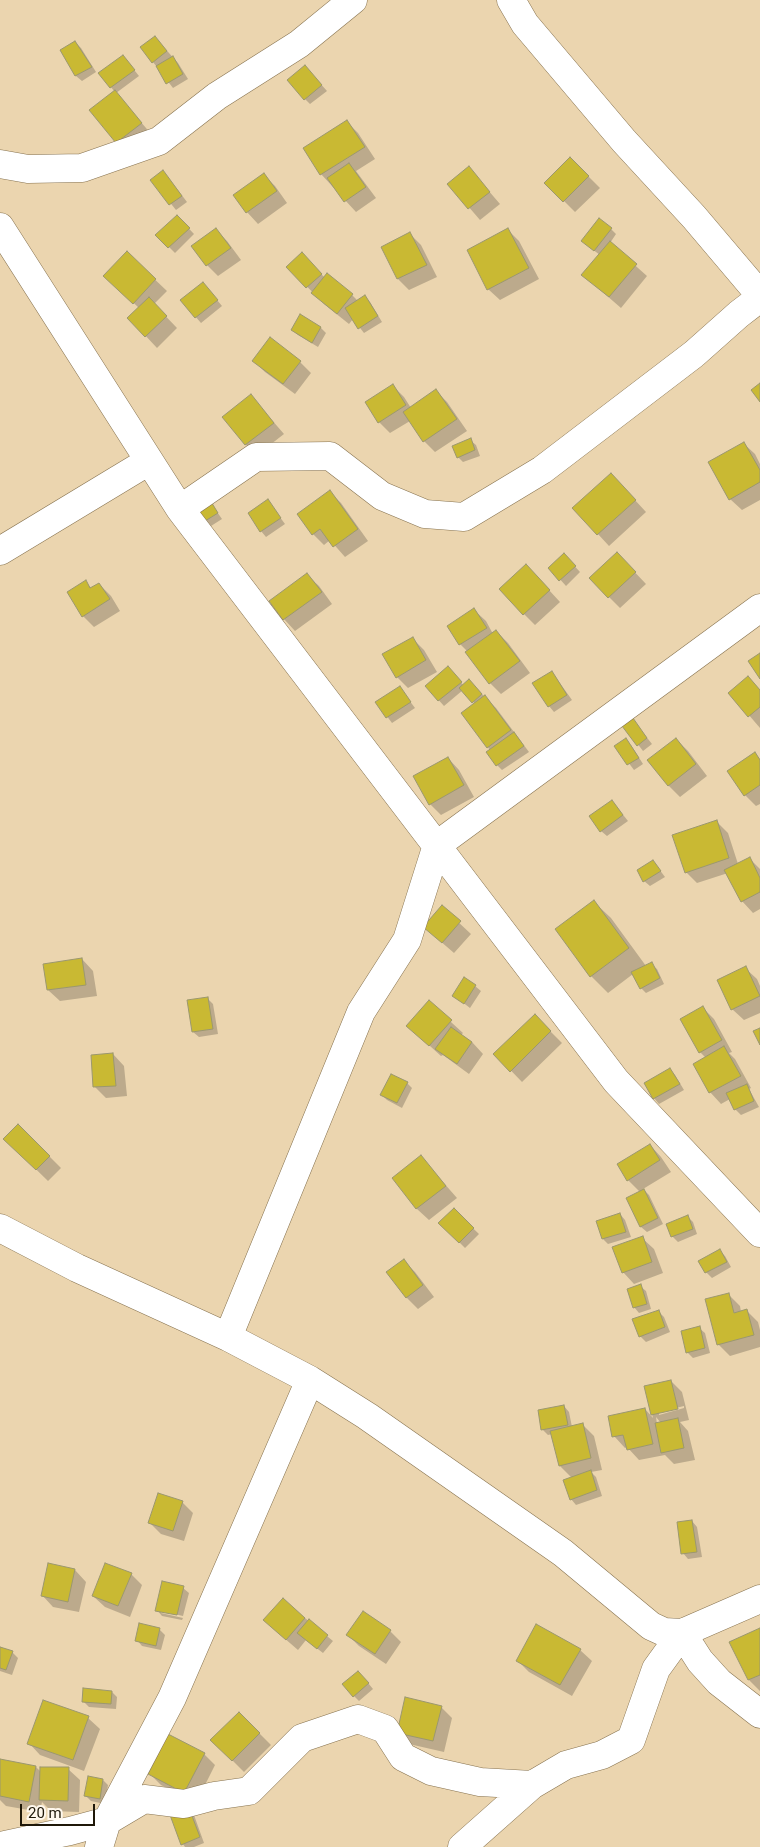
<!DOCTYPE html>
<html>
<head>
<meta charset="utf-8">
<style>
  body { margin:0 }
  #map { position:relative; width:760px; height:1847px; overflow:hidden; background:#ebd5af; font-family:Roboto,sans-serif }
  canvas { display:block }
  .scale { position:absolute; left:20px; top:1804px; width:75px; height:22px; box-sizing:border-box; border:2px solid #1f1809; border-top:0; padding-left:6px; font-size:15px; line-height:18px; white-space:nowrap; color:#1f1809; -webkit-text-stroke:4px #fff8ed; paint-order:stroke }
</style>
</head>
<body>
<div id="map">
<canvas width="760" height="1847"></canvas>
<div class="scale">20 m</div>
</div>
<script>
const context = document.querySelector('canvas').getContext('2d');
context.lineJoin = 'round';
function fillPath(path, color) { context.fillStyle = color; context.fill(path, 'evenodd'); }
const poly = rows => new Path2D(rows.map(r => 'M' + r).join(''));
function trace(path, color, width, dash) { context.strokeStyle = color; context.lineWidth = width; context.lineCap = dash ? 'butt' : 'round'; context.setLineDash(dash || []); context.stroke(path); }
fillPath(poly([
  [75,42,81,48,96,72,82,81,76,76,61,51],
  [160,43,178,63,188,79,173,88,153,62],
  [123,56,139,76,116,93,152,135,117,142,114,91,100,73],
  [310,72,327,91,310,104,305,99],
  [347,122,358,133,375,159,356,171,376,198,356,212,321,174],
  [570,158,600,188,575,212,546,183],
  [469,168,500,204,480,220,449,184],
  [263,174,275,186,287,203,258,224,247,212,235,195],
  [168,177,187,202,176,210,152,180],
  [177,216,194,234,175,253,157,235],
  [611,229,616,234,610,243,647,276,621,308,583,275,600,255,588,246],
  [216,230,227,241,241,260,218,276,207,265],
  [508,230,519,241,539,279,500,300,488,289],
  [410,234,421,245,437,277,409,290,398,279,382,247],
  [127,253,167,291,154,304,177,328,157,348,129,318,139,308,105,276],
  [302,254,325,278,352,295,358,301,365,297,370,302,382,322,364,333,353,319,349,324,324,304,288,267],
  [208,289,222,306,201,323,182,301],
  [300,316,321,328,326,333,318,347,298,335,292,330],
  [254,361,300,362,311,373,295,394,265,372],
  [393,386,404,397,411,408,436,391,447,402,467,431,435,452,424,441,410,421,390,433,379,422],
  [251,396,284,434,257,455,245,444],
  [470,440,476,445,480,456,463,462,458,457],
  [743,443,755,454,760,464,760,500,742,510,730,499],
  [622,486,646,512,609,546,574,508],
  [330,492,341,503,368,541,345,557,330,540,324,545,313,534],
  [268,501,285,524,266,537,261,531],
  [210,502,222,519,211,526,206,520],
  [569,560,580,572,566,586,550,568],
  [628,565,646,584,620,608,590,578],
  [307,575,319,586,332,604,295,631,284,619,271,601],
  [537,577,560,602,535,625,524,614],
  [86,582,92,589,99,584,111,596,120,611,94,627,83,616],
  [474,610,486,621,493,634,496,631,508,643,530,673,501,694,490,683,468,652,460,644],
  [413,639,424,650,437,672,408,688,397,677],
  [451,671,465,687,474,686,496,708,529,752,502,770,497,765,488,747,475,704,463,690,444,706,426,686],
  [552,672,572,700,554,712,549,706],
  [400,688,415,708,392,723,377,703],
  [760,690,760,728,730,693],
  [633,720,652,744,643,751,624,726],
  [676,739,688,751,707,776,680,797,668,785],
  [631,745,643,764,634,770,616,746],
  [755,754,760,759,760,804,756,806,745,795],
  [448,758,459,770,474,797,441,815,430,804],
  [612,801,628,821,607,836,601,831],
  [717,822,728,833,738,864,749,858,760,869,760,909,753,913,742,901,728,873,697,883,686,872],
  [653,861,665,877,650,886,644,881],
  [594,902,611,918,646,966,651,964,657,969,664,984,646,993,641,988,633,974,608,993,591,976],
  [442,907,471,934,454,953,424,927],
  [82,959,93,971,97,996,60,1001,48,990],
  [745,968,757,979,760,986,760,1013,744,1020,732,1009],
  [475,986,481,991,470,1008,453,995],
  [208,999,213,1004,218,1034,199,1037,193,1032],
  [429,1002,463,1033,461,1035,472,1042,483,1054,469,1074,443,1055,441,1056,408,1026],
  [703,1008,714,1019,732,1052,729,1053,735,1059,751,1088,749,1089,759,1107,741,1115,735,1109,730,1099,721,1104,710,1092,706,1058,700,1052],
  [535,1016,562,1043,522,1082,495,1054],
  [113,1054,124,1066,127,1096,106,1098,95,1087],
  [670,1070,675,1075,684,1090,659,1104,654,1098],
  [407,1083,412,1088,402,1108,387,1100,382,1095],
  [18,1125,61,1168,48,1181,5,1139],
  [650,1145,661,1157,671,1172,643,1189,649,1195,663,1224,647,1232,641,1227,627,1198,640,1192,628,1180],
  [421,1157,457,1198,429,1220,417,1209,394,1178],
  [454,1210,479,1234,465,1248,440,1223],
  [620,1214,625,1220,631,1237,608,1244,603,1239],
  [688,1217,693,1222,697,1234,678,1242,672,1236],
  [642,1238,654,1249,663,1273,634,1284,623,1272],
  [719,1250,725,1256,731,1267,712,1278,706,1272],
  [403,1260,415,1272,434,1297,418,1309,407,1298],
  [640,1286,646,1291,651,1309,639,1313,634,1307],
  [728,1294,740,1306,741,1312,747,1311,758,1322,760,1330,760,1347,730,1356,718,1344],
  [658,1311,664,1317,670,1332,646,1342,640,1336],
  [699,1328,705,1333,710,1353,693,1358,687,1352],
  [671,1381,682,1392,689,1420,680,1422,688,1431,695,1460,674,1464,665,1455,639,1460,627,1447,625,1448,614,1436,645,1409,653,1418,646,1387],
  [684,1406,684,1408,659,1415,659,1412],
  [656,1417,661,1423,657,1424],
  [564,1406,569,1412,572,1427,582,1424,594,1436,602,1470,591,1472,596,1477,602,1496,576,1505,571,1499,572,1478,560,1466,552,1434,548,1435,542,1429],
  [182,1502,193,1513,184,1541,161,1534,150,1523],
  [692,1521,697,1527,702,1557,688,1559,683,1553],
  [49,1565,75,1570,86,1582,79,1612,53,1607,42,1595],
  [131,1574,142,1585,130,1617,105,1607,93,1596],
  [183,1588,189,1593,183,1616,161,1611,161,1613,183,1618,182,1620,162,1616,157,1610],
  [283,1600,333,1641,323,1653,306,1640,298,1650,276,1631],
  [159,1629,165,1635,161,1650,142,1646,137,1640],
  [760,1629,760,1691,749,1680,731,1643],
  [390,1631,401,1642,386,1664,359,1646,348,1635],
  [0,1648,12,1652,18,1658,12,1675,0,1671],
  [580,1650,592,1661,572,1696,529,1672,518,1661],
  [364,1678,373,1689,359,1701,354,1696],
  [112,1692,117,1697,116,1709,89,1707,83,1701],
  [441,1707,452,1718,444,1752,409,1744,398,1732],
  [239,1713,271,1745,244,1772,212,1740],
  [88,1718,100,1729,84,1771,40,1755,29,1743],
  [204,1754,215,1765,196,1803,161,1785,149,1773],
  [0,1765,36,1767,41,1772,68,1769,80,1780,79,1812,51,1811,42,1802,40,1812,6,1806,0,1800],
  [103,1780,108,1785,105,1804,91,1801,86,1796],
  [194,1815,204,1843,194,1847,185,1847,183,1844,172,1816]
]), '#0003');
const building = poly([
  [155,36,167,51,152,63,140,47,155,36],
  [75,41,92,67,75,76,60,50,75,41],
  [123,55,135,70,110,88,98,73,123,55],
  [173,56,183,74,166,84,156,66,173,56],
  [305,65,322,85,304,100,287,80,305,65],
  [115,90,142,123,116,143,89,110,115,90],
  [347,120,365,147,320,175,303,148,347,120],
  [570,157,589,176,563,202,544,183,570,157],
  [349,163,366,187,344,202,327,178,349,163],
  [469,166,490,192,468,209,447,184,469,166],
  [163,170,182,196,169,205,150,180,163,170],
  [264,173,277,191,246,213,233,195,264,173],
  [177,215,190,228,168,248,155,235,177,215],
  [599,218,612,228,594,251,581,241,599,218],
  [216,228,231,248,206,266,191,246,216,228],
  [508,228,529,268,487,290,467,250,508,228],
  [410,232,427,265,397,279,381,247,410,232],
  [610,241,637,264,609,297,581,275,610,241],
  [127,251,156,279,133,304,103,276,127,251],
  [302,252,322,274,306,288,286,267,302,252],
  [327,273,353,294,337,314,311,293,327,273],
  [203,282,218,300,195,318,180,300,203,282],
  [365,295,378,316,358,329,345,308,365,295],
  [149,297,167,316,145,337,127,318,149,297],
  [300,314,321,327,312,343,291,330,300,314],
  [270,337,301,361,283,384,252,361,270,337],
  [760,383,760,402,751,390,760,383],
  [393,384,406,405,378,423,365,402,393,384],
  [436,389,457,419,423,442,403,412,436,389],
  [251,394,274,423,245,445,222,417,251,394],
  [471,438,475,450,457,458,452,446,471,438],
  [744,442,760,470,760,482,729,500,708,462,744,442],
  [611,473,636,500,597,535,572,508,611,473],
  [330,490,358,529,333,547,320,529,312,535,297,514,330,490],
  [268,499,281,518,260,532,248,513,268,499],
  [210,500,218,513,205,521,197,509,210,500],
  [617,552,636,572,608,598,589,578,617,552],
  [564,553,576,566,559,581,548,568,564,553],
  [526,564,550,590,523,615,499,589,526,564],
  [307,573,322,592,283,620,269,601,307,573],
  [86,580,90,588,99,583,110,599,82,617,67,592,86,580],
  [474,608,487,628,459,645,447,626,474,608],
  [496,630,520,661,489,684,465,652,496,630],
  [413,637,426,660,396,678,382,654,413,637],
  [760,653,760,679,748,661,760,653],
  [448,666,462,682,438,701,425,686,448,666],
  [552,671,567,695,548,707,532,683,552,671],
  [748,676,760,690,760,707,748,717,728,693,748,676],
  [469,679,482,694,472,703,459,688,469,679],
  [400,686,411,702,386,718,375,702,400,686],
  [485,695,511,730,487,748,461,713,485,695],
  [633,718,647,738,637,746,622,726,633,718],
  [514,732,524,746,496,766,486,752,514,732],
  [626,738,639,758,627,765,614,746,626,738],
  [676,738,696,764,668,786,647,760,676,738],
  [755,752,760,760,760,785,744,796,727,771,755,752],
  [448,757,464,785,429,805,413,776,448,757],
  [612,800,623,815,600,832,589,816,612,800],
  [717,820,729,858,685,873,672,835,717,820],
  [750,857,760,878,760,892,741,902,724,870,750,857],
  [653,860,661,871,643,882,637,870,653,860],
  [594,900,629,948,590,977,555,929,594,900],
  [442,905,461,921,442,943,423,927,442,905],
  [82,958,86,985,47,990,43,964,82,958],
  [652,962,660,978,640,989,631,972,652,962],
  [746,966,760,996,731,1010,717,980,746,966],
  [464,977,476,985,464,1004,452,996,464,977],
  [208,997,213,1029,192,1032,187,1000,208,997],
  [429,1000,452,1020,429,1046,406,1026,429,1000],
  [703,1006,722,1040,699,1053,680,1019,703,1006],
  [535,1014,551,1031,510,1072,493,1054,535,1014],
  [451,1027,472,1042,457,1064,435,1049,451,1027],
  [760,1028,760,1045,753,1031,760,1028],
  [724,1046,741,1076,709,1093,693,1064,724,1046],
  [113,1053,116,1086,93,1087,91,1055,113,1053],
  [670,1068,680,1084,653,1099,644,1083,670,1068],
  [391,1074,408,1082,397,1103,380,1095,391,1074],
  [747,1084,754,1101,734,1110,726,1093,747,1084],
  [18,1124,50,1156,36,1170,3,1139,18,1124],
  [650,1144,660,1160,627,1181,617,1164,650,1144],
  [421,1155,446,1186,416,1209,392,1178,421,1155],
  [644,1189,658,1218,640,1227,626,1198,644,1189],
  [454,1208,474,1228,459,1243,438,1223,454,1208],
  [620,1213,626,1232,602,1239,596,1221,620,1213],
  [688,1215,693,1229,671,1237,666,1224,688,1215],
  [643,1236,652,1262,622,1273,612,1247,643,1236],
  [720,1249,727,1262,705,1273,698,1261,720,1249],
  [404,1259,423,1285,406,1298,386,1272,404,1259],
  [641,1284,647,1304,633,1308,627,1289,641,1284],
  [729,1293,734,1313,747,1309,754,1335,717,1345,705,1299,729,1293],
  [659,1310,665,1327,639,1337,632,1319,659,1310],
  [700,1326,705,1348,686,1353,681,1331,700,1326],
  [671,1380,678,1409,651,1415,644,1386,671,1380],
  [564,1405,568,1425,541,1430,538,1410,564,1405],
  [645,1408,653,1444,627,1450,623,1435,612,1437,608,1416,645,1408],
  [678,1418,684,1448,661,1453,655,1423,678,1418],
  [583,1423,591,1458,559,1466,550,1431,583,1423],
  [591,1470,597,1490,570,1500,563,1480,591,1470],
  [158,1493,183,1501,173,1531,148,1523,158,1493],
  [692,1520,697,1552,681,1554,677,1522,692,1520],
  [48,1563,75,1569,68,1602,41,1596,48,1563],
  [105,1563,132,1573,118,1606,92,1596,105,1563],
  [162,1581,184,1586,177,1615,155,1611,162,1581],
  [283,1598,305,1618,286,1640,263,1620,283,1598],
  [363,1611,391,1630,375,1654,346,1635,363,1611],
  [309,1619,328,1635,317,1649,297,1633,309,1619],
  [139,1623,160,1628,156,1646,135,1641,139,1623],
  [536,1624,581,1649,560,1685,516,1661,536,1624],
  [760,1628,760,1675,748,1680,729,1642,760,1628],
  [0,1647,13,1651,6,1670,0,1668,0,1647],
  [358,1671,369,1683,353,1697,342,1684,358,1671],
  [83,1688,112,1691,111,1704,82,1702,83,1688],
  [405,1697,442,1706,433,1741,397,1733,405,1697],
  [43,1700,89,1716,73,1760,27,1744,43,1700],
  [239,1712,260,1733,232,1761,210,1740,239,1712],
  [168,1734,205,1753,184,1793,148,1774,168,1734],
  [0,1759,36,1766,29,1802,0,1796,0,1759],
  [40,1767,69,1767,68,1801,39,1800,40,1767],
  [88,1776,103,1779,100,1799,84,1796,88,1776],
  [189,1808,200,1837,181,1845,170,1815,189,1808]
]);
fillPath(building, '#c9b933');
trace(building, '#9b976f', 1);
const minor = poly([
  [511,0,525,24,624,141,694,217,760,295],
  [0,164,28,169,82,168,159,141,217,96,299,44,353,0],
  [0,227,180,509,616,1081,760,1233],
  [180,509,256,457,330,456,382,496,425,514,464,517,542,470,694,354,739,314,760,298],
  [0,551,149,461],
  [0,1228,77,1268,228,1337,310,1380,367,1416,563,1553,651,1626,664,1632,682,1633,760,1599],
  [228,1337,361,1012,407,940,437,845,760,608],
  [0,1846,70,1831,107,1821,144,1799,184,1804,214,1796,249,1791,302,1738,358,1719,385,1729,403,1757,431,1771,480,1782,532,1785,566,1765,602,1755,631,1740,656,1669,682,1633,700,1661,719,1682,760,1714],
  [99,1847,107,1821,172,1698,310,1380],
  [462,1847,532,1785]
]);
trace(minor, '#877350', 29);
trace(minor, '#fff', 28);
</script>
</body>
</html>
